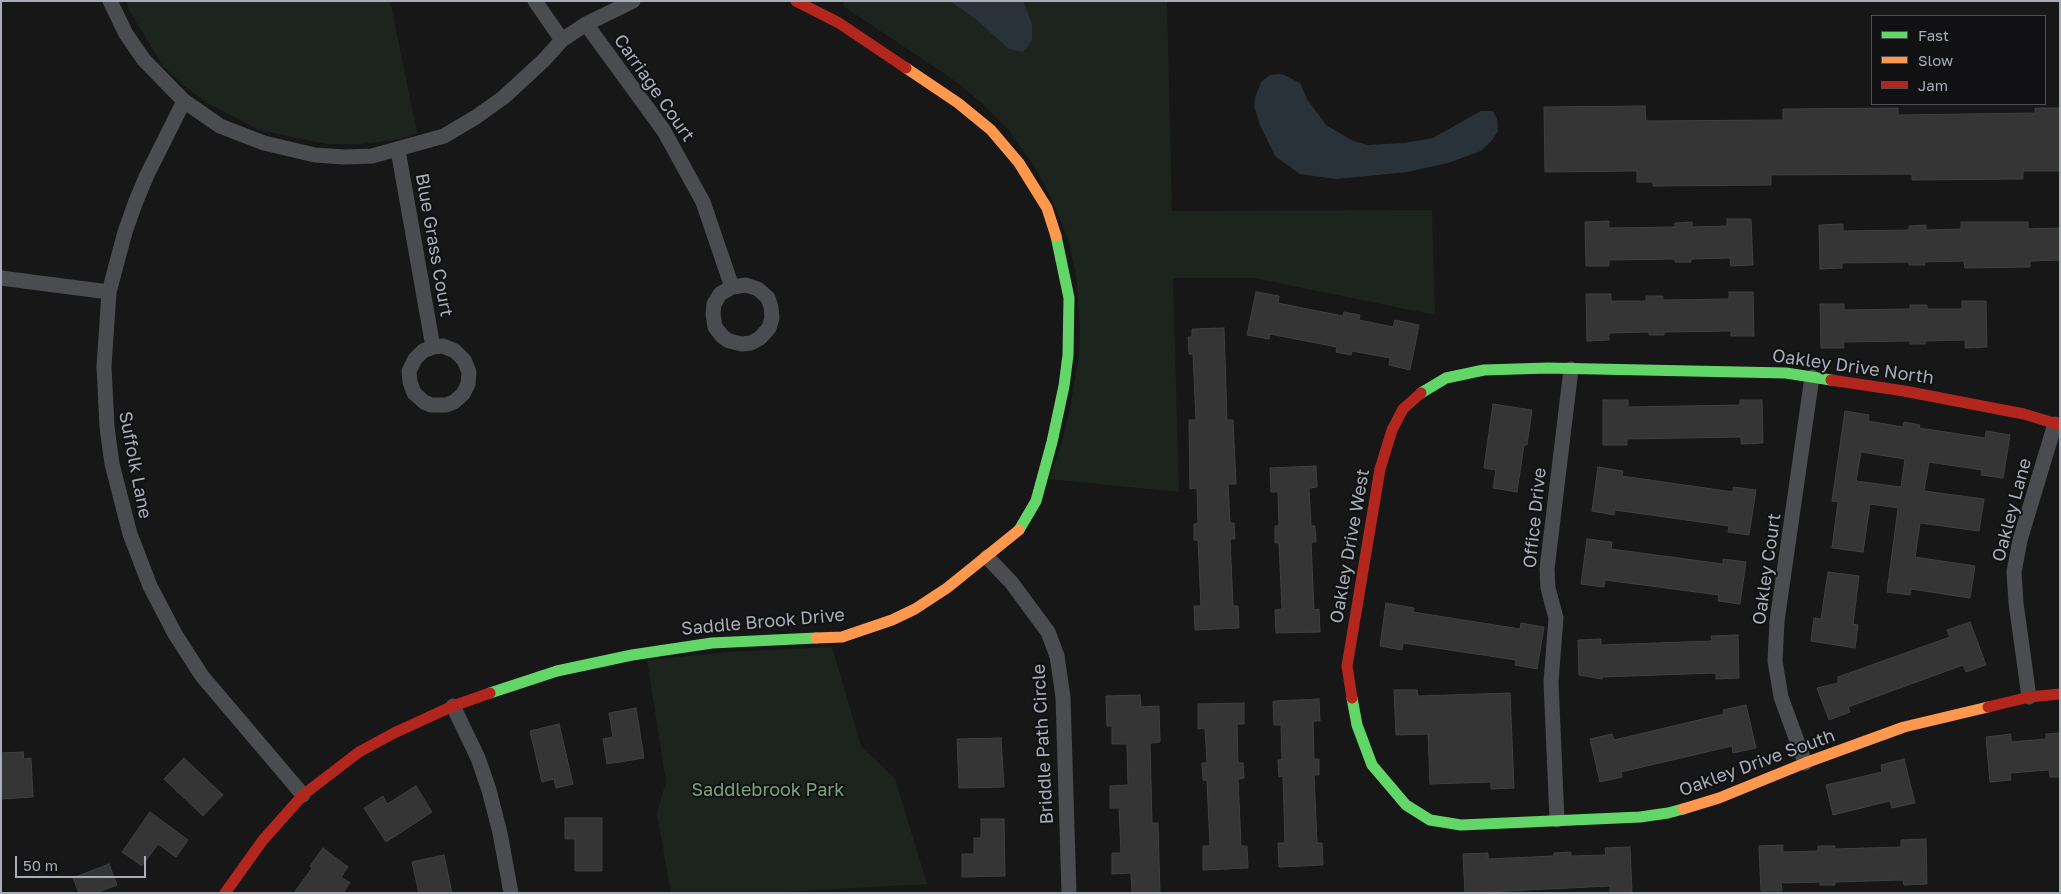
<!DOCTYPE html>
<html>
<head>
<meta charset="utf-8">
<style>
  body { margin:0 }
  #map { position:relative; width:2061px; height:894px; overflow:hidden; background:#171717; font-family:"Golos Text",sans-serif }
  canvas { display:block }
  .frame { position:absolute; inset:0; border:2px solid #a8adb8; pointer-events:none }
  .legend { position:absolute; left:1871px; top:15px; width:175px; height:90px; box-sizing:border-box; background:#111113; border:1px solid #4d4f55; margin:0; padding:6px 9px; list-style:none; font-size:15px; color:#a8adb8 }
  .legend li { display:flex; align-items:center; gap:10px; height:25px }
  .legend b { width:25px; border:1px solid #4d4f55 }
  .scale { position:absolute; left:15px; top:856px; width:131px; height:22px; box-sizing:border-box; border:2px solid #a8adb8; border-top:0; padding-left:6px; font-size:15px; line-height:18px; white-space:nowrap; color:#a8adb8; -webkit-text-stroke:4px #111113; paint-order:stroke }
</style>
</head>
<body>
<div id="map">
<canvas width="2061" height="894"></canvas>
<div class="frame"></div>
<ul class="legend">
<li><b style="height:6px;background:#63d668"></b>Fast</li>
<li><b style="height:6px;background:#ff974d"></b>Slow</li>
<li><b style="height:6px;background:#b3261e"></b>Jam</li>
</ul>
<div class="scale">50 m</div>
</div>
<script>
const context = document.querySelector('canvas').getContext('2d');
context.lineJoin = 'round';
function fillPath(path, color) { context.fillStyle = color; context.fill(path, 'evenodd'); }
const poly = rows => new Path2D(rows.map(r => 'M' + r).join(''));
function trace(path, color, width, dash) { context.strokeStyle = color; context.lineWidth = width; context.lineCap = dash ? 'butt' : 'round'; context.setLineDash(dash || []); context.stroke(path); }
function label(font, color, halo, rows, align = 'center') {
  context.font = font + ' "Golos Text",sans-serif'; context.lineWidth = 4; context.setLineDash([]); context.textBaseline = 'middle'; context.strokeStyle = halo; context.fillStyle = color; for (const [text, x, y, turn = 0] of rows) {
    context.save(); context.translate(x, y); context.rotate((+turn || 0) * Math.PI / 180); context.textAlign = isNaN(turn) ? turn : align; if (halo) context.strokeText(text, 0, 0); context.fillText(text, 0, 0); context.restore();
  }
}
fillPath(poly([
  [126,1,390,1,417,133,401,139,362,144,326,144,259,130,207,103,184,86,163,66,129,10],
  [844,1,1167,1,1172,211,1432,210,1435,315,1254,278,1173,278,1179,492,1049,479,1063,439,1070,408,1079,355,1080,328,1076,275,1069,243,1058,214,1047,189,1034,166,1008,129,984,105,954,80,843,6],
  [832,647,861,746,895,779,927,884,766,893,671,893,657,814,666,781,647,660,730,652]
]), '#1d241e');
fillPath(poly([
  [950,1,1023,1,1032,24,1032,40,1028,47,1022,52,1009,49,977,20],
  [1282,74,1300,83,1307,99,1326,125,1353,141,1368,145,1404,143,1433,138,1481,111,1493,111,1497,119,1498,131,1492,140,1481,151,1448,163,1407,172,1336,179,1300,174,1275,156,1260,125,1254,106,1255,98,1261,82,1270,75]
]), '#2a3239');
const building = poly([
  [1645,106,1646,121,1783,120,1783,109,1898,108,1898,115,2035,113,2035,108,2060,108,2060,171,2023,171,2023,179,1912,180,1912,174,1771,175,1771,185,1653,186,1653,182,1637,182,1637,171,1545,172,1544,107,1645,106],
  [1727,219,1751,219,1753,265,1731,266,1730,258,1691,259,1691,262,1675,262,1675,259,1609,260,1609,266,1586,266,1585,222,1609,221,1609,228,1675,227,1675,223,1692,222,1692,227,1727,226,1727,219],
  [1961,222,2028,222,2028,229,2060,228,2060,260,2030,261,2030,267,1965,268,1964,261,1924,262,1925,265,1909,265,1909,262,1842,263,1842,268,1820,269,1819,225,1843,224,1843,231,1909,230,1909,226,1926,225,1926,230,1961,229,1961,222],
  [1256,292,1279,296,1278,303,1343,316,1344,312,1360,315,1359,320,1393,327,1395,320,1419,325,1410,370,1389,365,1390,358,1352,351,1351,355,1336,352,1337,347,1270,334,1269,339,1247,335,1256,292],
  [1729,292,1753,292,1754,336,1731,336,1731,331,1664,332,1664,335,1649,335,1649,332,1609,333,1609,340,1587,341,1586,294,1611,294,1611,301,1646,301,1646,296,1663,296,1663,300,1729,299,1729,292],
  [1962,301,1986,301,1987,347,1965,348,1965,340,1925,341,1925,344,1910,344,1910,341,1843,342,1844,348,1821,348,1820,304,1844,304,1844,310,1910,309,1910,305,1927,305,1927,309,1962,309,1962,301],
  [1224,328,1227,420,1233,420,1236,484,1228,484,1230,523,1234,523,1235,539,1230,539,1233,606,1238,606,1239,628,1195,630,1194,606,1201,606,1198,540,1194,540,1194,524,1198,523,1197,488,1190,489,1189,420,1196,420,1193,354,1189,354,1188,337,1192,337,1192,329,1224,328],
  [1603,400,1628,400,1628,407,1740,405,1740,400,1762,400,1763,443,1741,444,1741,437,1627,439,1627,445,1603,445,1603,400],
  [1493,404,1532,410,1527,445,1524,445,1517,492,1493,488,1496,470,1484,468,1493,404],
  [1845,411,1869,415,1868,421,1903,427,1904,422,1920,425,1919,428,1985,438,1986,431,2010,435,2003,478,1981,475,1982,470,1929,462,1924,491,1984,499,1979,531,1920,523,1916,551,1915,557,1975,566,1970,598,1911,589,1910,595,1887,592,1898,508,1870,504,1863,552,1832,548,1838,502,1832,501,1845,411],
  [1861,452,1905,459,1901,487,1856,481,1861,452],
  [1316,466,1317,487,1309,488,1311,526,1315,526,1316,542,1311,542,1314,610,1319,609,1320,632,1276,633,1275,610,1282,609,1279,543,1275,543,1275,526,1279,526,1278,492,1271,492,1270,468,1316,466],
  [1598,467,1623,471,1622,476,1733,492,1733,487,1756,490,1749,535,1728,532,1729,526,1615,510,1614,515,1592,511,1598,467],
  [1587,539,1612,542,1611,549,1723,564,1723,559,1746,562,1740,604,1718,601,1719,595,1605,580,1604,587,1581,584,1587,539],
  [1828,572,1859,576,1853,624,1858,625,1855,648,1811,641,1814,618,1821,619,1828,572],
  [1386,603,1414,608,1413,612,1520,629,1521,623,1544,627,1537,669,1515,665,1516,660,1403,643,1402,650,1380,646,1386,603],
  [1970,622,1986,665,1966,672,1963,665,1848,707,1850,712,1829,720,1817,688,1838,683,1838,677,1950,637,1947,630,1970,622],
  [1738,635,1739,678,1716,679,1716,673,1602,677,1602,679,1579,675,1578,640,1601,639,1601,645,1712,641,1711,636,1738,635],
  [1394,690,1417,690,1418,696,1510,693,1514,788,1491,789,1491,782,1430,784,1428,734,1396,735,1394,690],
  [1140,695,1141,707,1159,706,1160,742,1150,743,1152,823,1158,823,1160,893,1132,893,1131,873,1112,874,1112,853,1121,853,1119,808,1110,808,1110,786,1128,785,1127,744,1112,744,1112,726,1107,726,1106,696,1140,695],
  [1319,699,1320,721,1313,721,1314,759,1319,759,1319,775,1314,775,1317,843,1322,843,1323,865,1279,867,1278,843,1285,843,1283,776,1279,777,1278,760,1282,760,1281,725,1274,725,1273,701,1319,699],
  [1244,703,1244,724,1237,724,1238,763,1243,763,1244,778,1238,779,1241,846,1247,846,1248,868,1203,870,1203,846,1210,846,1207,780,1203,780,1202,763,1207,763,1205,728,1198,729,1198,704,1244,703],
  [1746,705,1756,748,1733,753,1732,746,1621,772,1622,777,1600,782,1590,739,1612,734,1614,740,1724,714,1723,710,1746,705],
  [636,708,644,758,607,764,603,739,613,737,609,713,636,708],
  [559,724,573,784,556,788,554,779,542,782,530,731,559,724],
  [2060,733,2060,777,2050,777,2049,770,2010,773,2011,780,1990,782,1986,737,2011,734,2011,742,2046,739,2046,734,2060,733],
  [1001,738,1004,787,959,788,957,739,1001,738],
  [23,752,24,759,31,758,33,797,1,799,1,753,23,752],
  [184,758,223,795,203,816,164,779,184,758],
  [1904,759,1915,803,1892,808,1890,801,1833,815,1826,785,1882,772,1881,765,1904,759],
  [416,786,432,812,386,842,364,808,383,796,387,804,416,786],
  [150,812,188,840,176,857,158,844,142,866,122,852,150,812],
  [565,818,602,818,602,871,575,871,575,839,565,839,565,818],
  [981,819,1004,819,1005,876,962,877,962,854,974,854,974,838,981,838,981,819],
  [1926,839,1927,884,1904,885,1903,880,1835,882,1835,885,1820,885,1820,882,1781,883,1782,891,1761,891,1759,846,1783,845,1783,852,1818,851,1818,846,1835,846,1835,849,1901,847,1901,840,1926,839],
  [1630,847,1632,892,1610,893,1610,886,1465,893,1463,854,1488,853,1488,859,1554,856,1554,853,1571,852,1571,856,1606,855,1605,848,1630,847],
  [323,848,348,867,341,877,350,883,343,893,294,893,312,868,310,866,323,848],
  [444,855,452,893,419,893,412,862,444,855],
  [109,864,117,885,96,893,79,893,73,878,109,864]
]);
fillPath(building, '#353536');
trace(building, '#3f4043', 1);
trace(poly([
  [110,1,126,34,144,60,184,101,220,126,264,143,315,155,344,157,372,156,444,136,476,117,504,97,544,60,562,40,586,24,633,1],
  [535,1,562,40],
  [586,24,664,131,703,202,732,287,720,294,714,304,713,314,715,327,723,337,729,341,742,344,751,343,760,338,769,328,772,318,771,307,768,298,758,289,746,285,732,287],
  [184,101,147,175,136,201,125,232,109,292,104,366,107,427,112,464,130,534,150,586,175,634,202,676,303,795],
  [398,150,433,347,423,351,415,359,409,371,410,382,414,393,424,402,431,405,446,405,454,402,463,394,468,384,469,372,464,360,455,351,443,346,433,347],
  [1,278,109,292],
  [987,557,1011,582,1048,632,1057,656,1063,697,1069,893],
  [2029,697,2016,603,2014,572,2020,540,2055,424],
  [453,706,478,758,489,790,500,833,511,893],
  [1805,763,1781,697,1775,661,1777,621,1812,377],
  [1557,820,1551,682,1556,618,1548,588,1547,569,1571,369]
]), '#4b4c50', 15);
trace(poly([
  [1421,393,1446,378,1484,370,1548,368,1786,373,1831,380],
  [1019,530,1036,501,1052,442,1064,386,1068,355,1069,298,1056,236],
  [490,693,557,671,632,655,712,643,816,638],
  [1352,698,1357,725,1372,765,1406,805,1430,820,1461,825,1640,817,1668,813,1683,809]
]), '#63d668', 11);
trace(poly([
  [906,68,958,103,991,130,1019,163,1047,208,1056,236],
  [816,638,842,637,892,620,915,609,947,588,1019,530],
  [1683,809,1719,798,1805,763,1904,727,1988,707]
]), '#ff974d', 11);
trace(poly([
  [796,1,839,23,906,68],
  [1831,380,1904,391,2024,414,2060,425],
  [1352,698,1347,666,1380,469,1392,430,1403,409,1421,393],
  [1988,707,2029,697,2060,694],
  [225,893,263,840,303,795,359,752,394,733,453,706,490,693]
]), '#b3261e', 11);
label('18px', '#a8adb8', '#111113', [
  ["Carriage Court",654,88,55],
  ["Blue Grass Court",434,245,80],
  ["Oakley Drive North",1853,367,8],
  ["Suffolk Lane",135,465,79],
  ["Oakley Lane",2012,510,-75],
  ["Office Drive",1535,518,-84],
  ["Oakley Drive West",1350,546,-80],
  ["Oakley Court",1767,569,-82],
  ["Saddle Brook Drive",763,622,-5],
  ["Briddle Path Circle",1043,744,-93],
  ["Oakley Drive South",1757,763,-20]
]);
label('18px', '#7fa381', '#111113', [
  ["Saddlebrook Park",768,790]
]);
</script>
</body>
</html>
